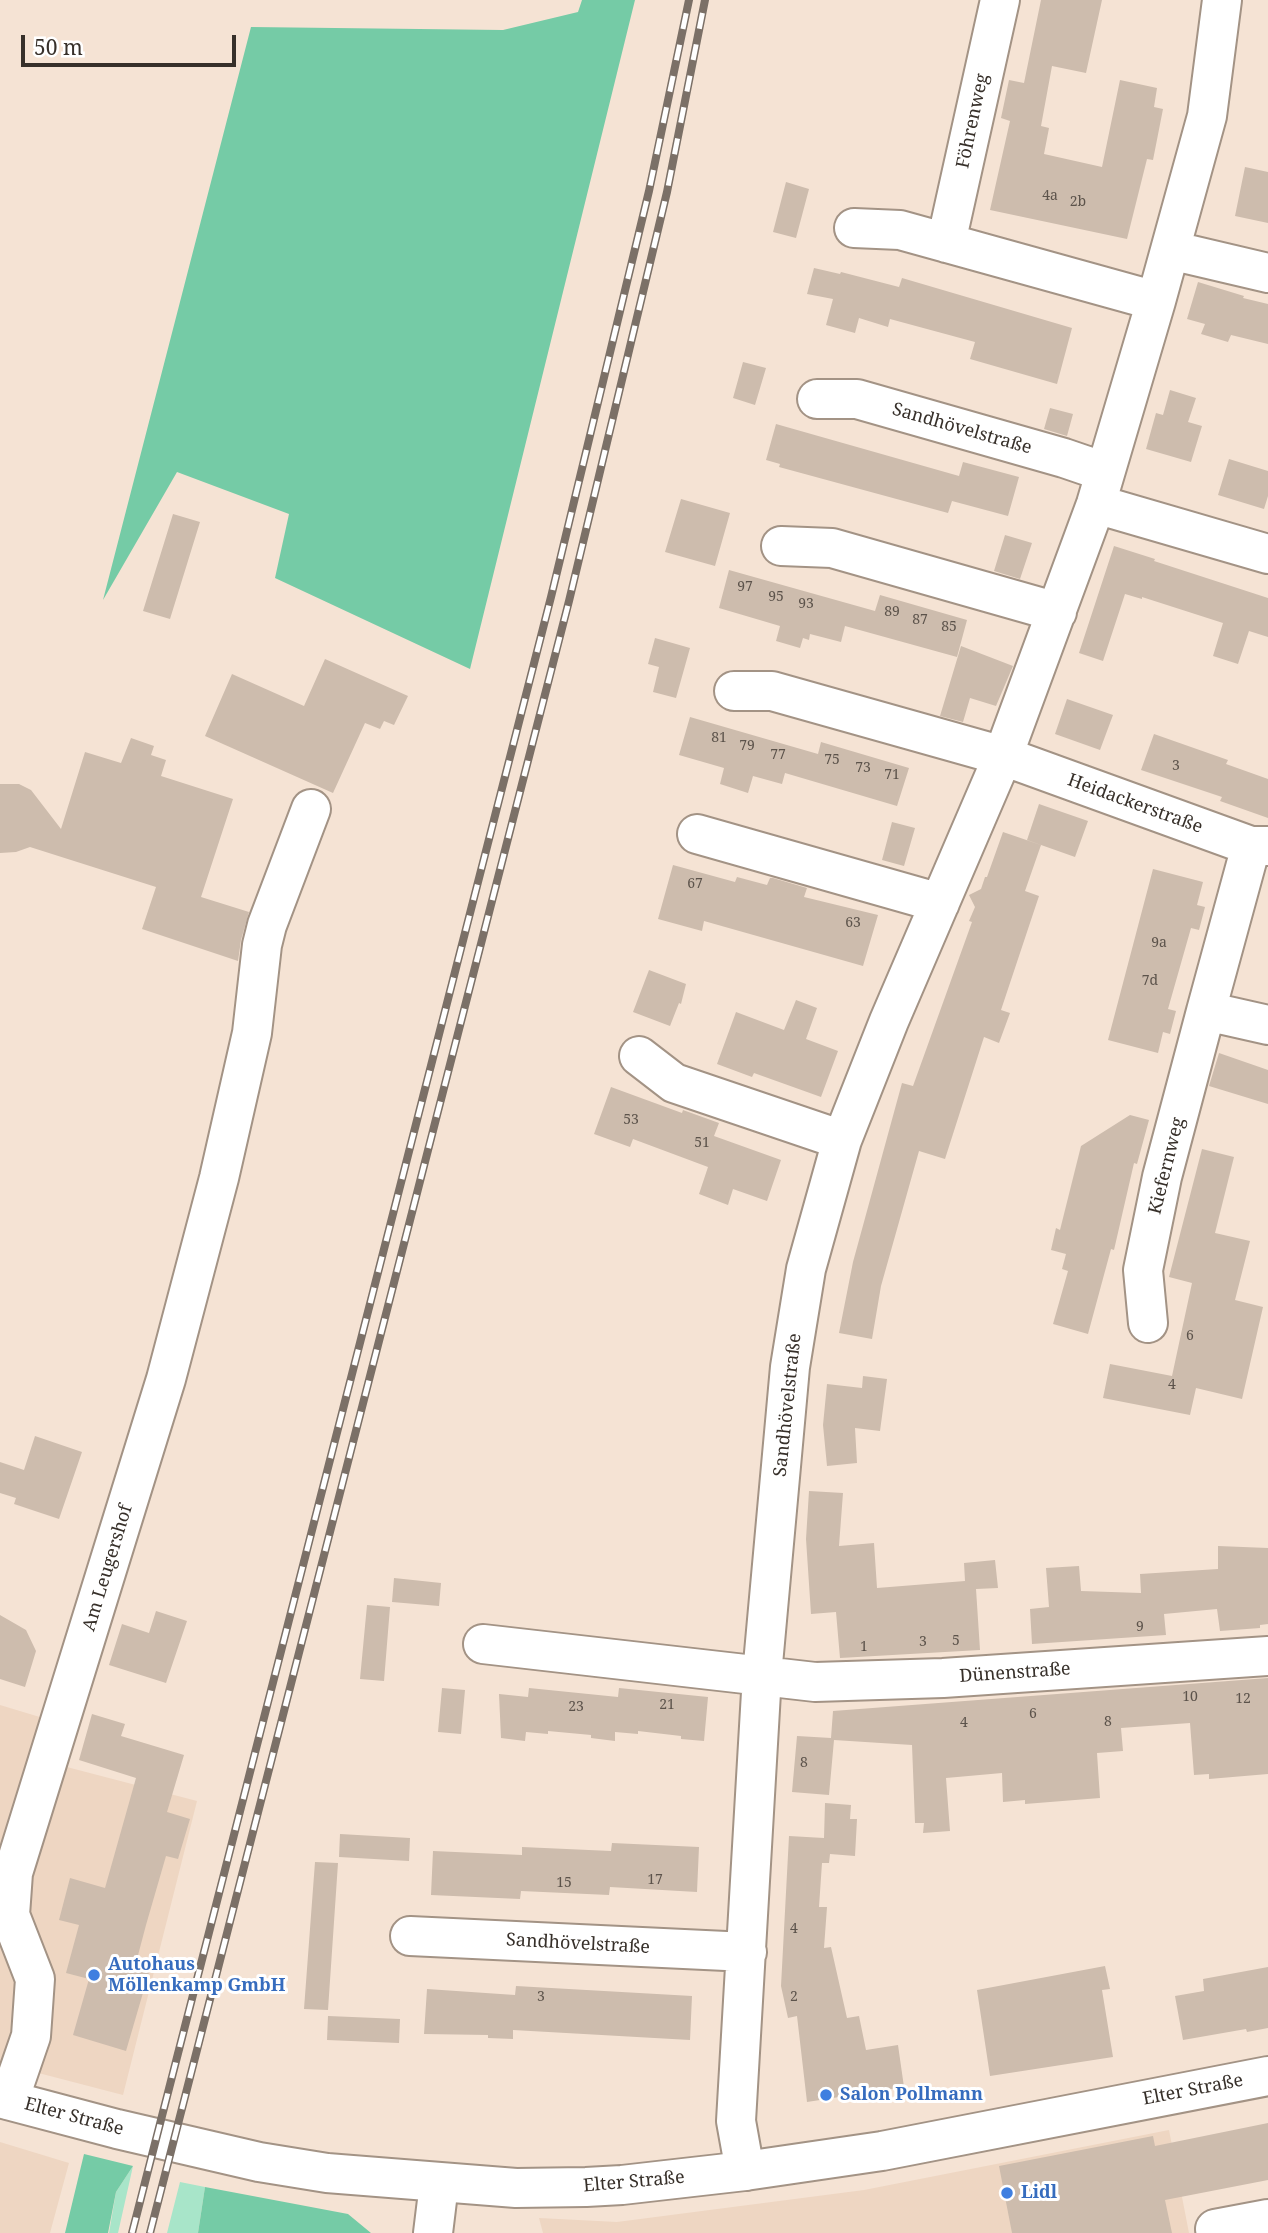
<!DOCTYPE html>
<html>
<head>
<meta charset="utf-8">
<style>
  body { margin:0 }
  #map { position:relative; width:1268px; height:2233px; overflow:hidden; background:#f5e3d4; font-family:"Noto Serif",serif }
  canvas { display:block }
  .scale { position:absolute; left:21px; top:35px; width:215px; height:32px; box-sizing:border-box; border:4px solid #37302a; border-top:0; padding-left:9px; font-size:21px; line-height:24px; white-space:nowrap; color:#37302a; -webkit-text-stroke:5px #fff; paint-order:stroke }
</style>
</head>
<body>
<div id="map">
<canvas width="1268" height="2233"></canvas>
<div class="scale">50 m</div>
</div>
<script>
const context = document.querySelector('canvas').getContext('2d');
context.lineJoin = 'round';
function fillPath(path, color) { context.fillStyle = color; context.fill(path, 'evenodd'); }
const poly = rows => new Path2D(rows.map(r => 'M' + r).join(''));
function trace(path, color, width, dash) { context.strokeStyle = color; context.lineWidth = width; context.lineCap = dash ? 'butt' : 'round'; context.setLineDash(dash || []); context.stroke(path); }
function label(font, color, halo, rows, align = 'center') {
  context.font = font + ' "Noto Serif",serif'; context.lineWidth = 6; context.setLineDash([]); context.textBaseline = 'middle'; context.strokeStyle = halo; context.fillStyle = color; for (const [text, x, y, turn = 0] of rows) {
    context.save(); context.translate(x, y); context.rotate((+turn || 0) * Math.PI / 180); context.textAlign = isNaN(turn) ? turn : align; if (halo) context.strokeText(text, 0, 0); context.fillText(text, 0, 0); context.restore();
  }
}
fillPath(poly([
  [0,1705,53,1721,63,1766,197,1801,123,2095,0,2063],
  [1169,2130,1189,2233,543,2233,539,2218,617,2222,864,2190],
  [0,2142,69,2163,50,2233,0,2233]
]), '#eed6c2');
fillPath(poly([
  [133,2166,118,2233,109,2233,116,2192],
  [180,2182,205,2187,198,2233,167,2233]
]), '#a8e5c9');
fillPath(poly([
  [582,0,635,0,470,669,275,578,289,514,177,472,103,600,251,27,503,30,578,12],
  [84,2154,133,2166,116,2192,108,2233,65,2233],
  [205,2187,348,2214,371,2233,198,2233]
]), '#75cba6');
fillPath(poly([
  [1041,0,1102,0,1086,73,1052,66,1041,126,1049,128,1044,154,1102,167,1120,80,1157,88,1154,107,1163,109,1153,160,1147,159,1127,239,990,210,1010,121,1001,118,1009,80,1024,83],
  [1245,167,1268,172,1268,223,1235,216],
  [786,182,809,189,796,238,773,232],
  [814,268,840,274,841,272,899,287,902,278,1072,328,1057,384,970,359,975,342,890,319,888,327,859,318,855,333,826,325,833,299,807,294],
  [1198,282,1244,296,1243,298,1268,304,1268,344,1231,335,1228,342,1201,334,1205,324,1187,319],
  [743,362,766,368,755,405,733,398],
  [1170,390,1196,398,1188,422,1202,426,1191,462,1146,449,1156,413,1163,415],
  [1050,408,1073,414,1067,436,1044,429],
  [776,424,959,476,963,462,1019,477,1008,516,952,501,948,513,779,467,780,464,766,460],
  [1229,459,1268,471,1268,496,1264,509,1218,495],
  [681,499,730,513,715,566,665,552],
  [173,514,200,522,170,619,143,611],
  [1005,535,1032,543,1020,579,994,571],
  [1114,546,1155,559,1154,561,1268,598,1268,637,1249,631,1238,664,1213,656,1223,623,1142,597,1142,599,1125,594,1103,661,1079,653],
  [729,570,875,611,880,595,967,620,957,657,845,626,841,642,810,634,809,640,803,638,800,648,776,641,780,626,719,608],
  [655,638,690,648,676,698,653,692,659,667,648,664],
  [961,646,1013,666,996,706,970,698,963,722,940,716],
  [325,659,408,696,394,725,384,721,380,729,365,723,333,793,205,736,232,674,304,706],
  [1067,699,1113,715,1100,750,1055,734],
  [690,717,818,754,821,742,909,768,897,806,785,773,782,784,753,776,748,793,720,784,724,768,679,755],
  [1154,734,1228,760,1226,764,1268,779,1268,818,1220,801,1222,797,1141,770],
  [131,738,154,746,151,755,166,760,161,776,233,799,201,897,249,912,241,940,238,961,142,929,156,887,30,847,16,852,0,853,0,784,19,784,31,790,61,829,85,752,121,763],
  [1039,804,1088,821,1075,857,1027,840],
  [892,822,915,828,904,866,882,860],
  [1003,832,1041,845,1025,891,1039,896,1001,1010,1010,1013,999,1043,984,1037,945,1159,919,1151,881,1286,872,1339,839,1333,853,1262,902,1083,913,1086,972,922,969,921,975,907,969,895,981,889,985,877,987,877],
  [673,865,735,882,737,877,767,885,770,878,773,878,807,888,804,897,878,915,863,966,704,921,702,931,658,919],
  [1153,869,1203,882,1197,905,1205,907,1199,930,1191,928,1168,1009,1176,1011,1170,1034,1163,1032,1158,1053,1108,1040],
  [649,970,686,984,681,1004,679,1003,670,1026,633,1012],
  [796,1000,817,1008,806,1039,838,1051,821,1097,754,1073,752,1077,717,1064,736,1012,784,1030],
  [1219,1053,1268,1070,1268,1104,1209,1086],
  [611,1087,682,1113,683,1110,719,1123,714,1136,781,1160,767,1201,733,1189,728,1205,699,1194,708,1167,633,1139,630,1147,594,1134],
  [1130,1115,1149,1120,1137,1164,1134,1163,1114,1250,1111,1249,1088,1334,1053,1324,1068,1271,1062,1269,1066,1254,1051,1250,1056,1228,1060,1230,1081,1146],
  [1202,1149,1234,1157,1215,1233,1250,1241,1235,1300,1263,1307,1242,1399,1196,1388,1190,1415,1103,1398,1110,1364,1172,1376,1192,1283,1169,1277],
  [863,1376,887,1379,880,1431,855,1428,857,1463,827,1466,823,1425,827,1384,862,1388],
  [35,1436,82,1452,59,1519,14,1504,16,1498,0,1493,0,1462,24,1470],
  [809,1491,843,1493,839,1546,874,1543,877,1588,965,1581,964,1563,995,1560,998,1588,976,1589,980,1650,840,1658,836,1612,811,1614,806,1539],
  [1218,1546,1268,1548,1268,1624,1260,1625,1260,1628,1220,1631,1217,1609,1164,1614,1166,1635,1032,1644,1030,1609,1049,1607,1046,1568,1079,1566,1081,1591,1141,1593,1140,1574,1218,1569],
  [394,1578,441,1583,439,1606,392,1602],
  [367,1605,390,1607,384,1681,360,1679],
  [156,1611,187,1621,166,1683,109,1665,122,1624,149,1633],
  [0,1615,26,1630,36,1651,25,1687,0,1679],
  [1268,1678,1268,1774,1209,1779,1209,1774,1194,1775,1190,1723,1121,1728,1123,1751,1097,1753,1100,1798,1025,1804,1025,1800,1003,1802,1002,1773,946,1778,950,1831,923,1833,924,1823,915,1823,912,1745,834,1740,829,1795,792,1792,797,1736,831,1738,833,1711],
  [442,1688,465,1690,461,1734,438,1732],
  [529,1688,618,1697,619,1688,708,1697,704,1741,681,1739,681,1736,638,1731,638,1734,615,1732,615,1741,591,1738,591,1735,548,1731,548,1734,526,1732,525,1741,501,1738,499,1694,528,1697],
  [92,1714,125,1724,121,1736,184,1755,167,1812,190,1819,178,1859,166,1856,146,1925,137,1959,152,1962,126,2051,73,2035,89,1979,66,1973,79,1925,59,1920,70,1878,105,1888,136,1778,79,1760],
  [825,1803,851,1805,850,1819,857,1819,855,1856,830,1854,829,1863,822,1863,819,1907,827,1907,824,1948,831,1947,847,2018,859,2016,866,2050,898,2045,904,2087,807,2102,797,2016,788,2018,781,1986,789,1836,824,1838],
  [340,1834,410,1838,409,1861,339,1857],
  [612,1843,699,1847,697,1892,610,1887,609,1895,521,1891,520,1899,431,1895,433,1851,522,1855,522,1847,611,1851],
  [315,1862,338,1863,328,2010,304,2009],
  [1105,1966,1110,1989,1102,1990,1113,2057,990,2076,977,1990],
  [1268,1967,1268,2028,1247,2032,1246,2029,1183,2040,1175,1996,1204,1991,1203,1979],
  [516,1986,692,1996,690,2040,513,2030,513,2039,488,2038,488,2035,424,2034,427,1989,515,1995],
  [328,2016,400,2019,399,2043,327,2040],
  [1268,2123,1268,2180,1165,2200,1172,2233,1012,2233,999,2166,1153,2136,1155,2146]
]), '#cdbcad');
const minor = poly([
  [854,228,900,230,1156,301],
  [946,243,1000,0],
  [1170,250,1268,273],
  [817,399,857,399,1064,458,1105,472],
  [1096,504,1268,554],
  [781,546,832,548,1057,612],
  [734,691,772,691,1003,756,1251,846,1268,846],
  [697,834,940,903],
  [1251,846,1206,1011,1268,1025],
  [639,1056,674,1083,842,1140],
  [1148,1323,1143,1270,1162,1177,1206,1011],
  [483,1644,815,1682,943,1678,1268,1656],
  [410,1936,747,1952],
  [9,2100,31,2036,35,1979,10,1915,13,1873,166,1379,219,1178,252,1033,262,945,267,925,311,809],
  [745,2171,736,2121,762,1675,790,1367,806,1269,842,1140,889,1021,1003,756,1096,504,1156,301,1207,116,1222,0],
  [1215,2229,1268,2219],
  [433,2233,439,2184]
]);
const major = poly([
  [0,2098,117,2129,259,2162,327,2173,516,2188,586,2187,622,2185,745,2171,882,2151,1268,2076]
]);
trace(minor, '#a39385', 42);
trace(major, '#a39385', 42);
trace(minor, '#fff', 38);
trace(major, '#fff', 38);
const rail = poly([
  [132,2233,551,597,649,191,689,0],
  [150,2233,569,601,667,192,705,0]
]);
trace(rail, '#7b7067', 8);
trace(rail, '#fff', 5, [16]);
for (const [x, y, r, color] of [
  [94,1975,7,"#3f7fe0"],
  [826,2095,7,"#3f7fe0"],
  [1007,2193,7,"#3f7fe0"]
]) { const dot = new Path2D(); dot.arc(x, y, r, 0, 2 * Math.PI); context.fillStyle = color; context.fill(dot); trace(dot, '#fff', 2.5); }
label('14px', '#5c534b', null, [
  ["4a",1050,196],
  ["2b",1078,202],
  ["97",745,587],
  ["95",776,597],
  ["93",806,604],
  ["89",892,612],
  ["87",920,620],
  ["85",949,627],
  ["81",719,738],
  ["79",747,746],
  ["77",778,755],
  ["75",832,760],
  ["3",1176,766],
  ["73",863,768],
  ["71",892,775],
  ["67",695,884],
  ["63",853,923],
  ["9a",1159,943],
  ["7d",1150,981],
  ["53",631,1120],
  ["51",702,1143],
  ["6",1190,1336],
  ["4",1172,1385],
  ["9",1140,1627],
  ["5",956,1641],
  ["3",923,1642],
  ["1",864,1647],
  ["10",1190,1697],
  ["12",1243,1699],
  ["21",667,1705],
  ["23",576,1707],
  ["6",1033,1714],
  ["8",1108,1722],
  ["4",964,1723],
  ["8",804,1763],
  ["17",655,1880],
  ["15",564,1883],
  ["4",794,1929],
  ["3",541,1997],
  ["2",794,1997]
]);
label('18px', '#37302a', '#fff', [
  ["Föhrenweg",973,121,-78],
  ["Sandhövelstraße",962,429,16],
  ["Heidackerstraße",1135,804,20],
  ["Kiefernweg",1167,1166,-76],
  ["Sandhövelstraße",788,1405,-84],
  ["Am Leugershof",108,1568,-73],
  ["Dünenstraße",1015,1673,-4],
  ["Sandhövelstraße",578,1944,3],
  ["Elter Straße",1193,2090,-11],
  ["Elter Straße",74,2117,15],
  ["Elter Straße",634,2182,-5]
]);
label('bold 18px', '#366cbe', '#fff', [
  ["Autohaus",108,1965],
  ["Möllenkamp GmbH",108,1986],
  ["Salon Pollmann",840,2095],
  ["Lidl",1021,2193]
], 'left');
</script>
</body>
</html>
